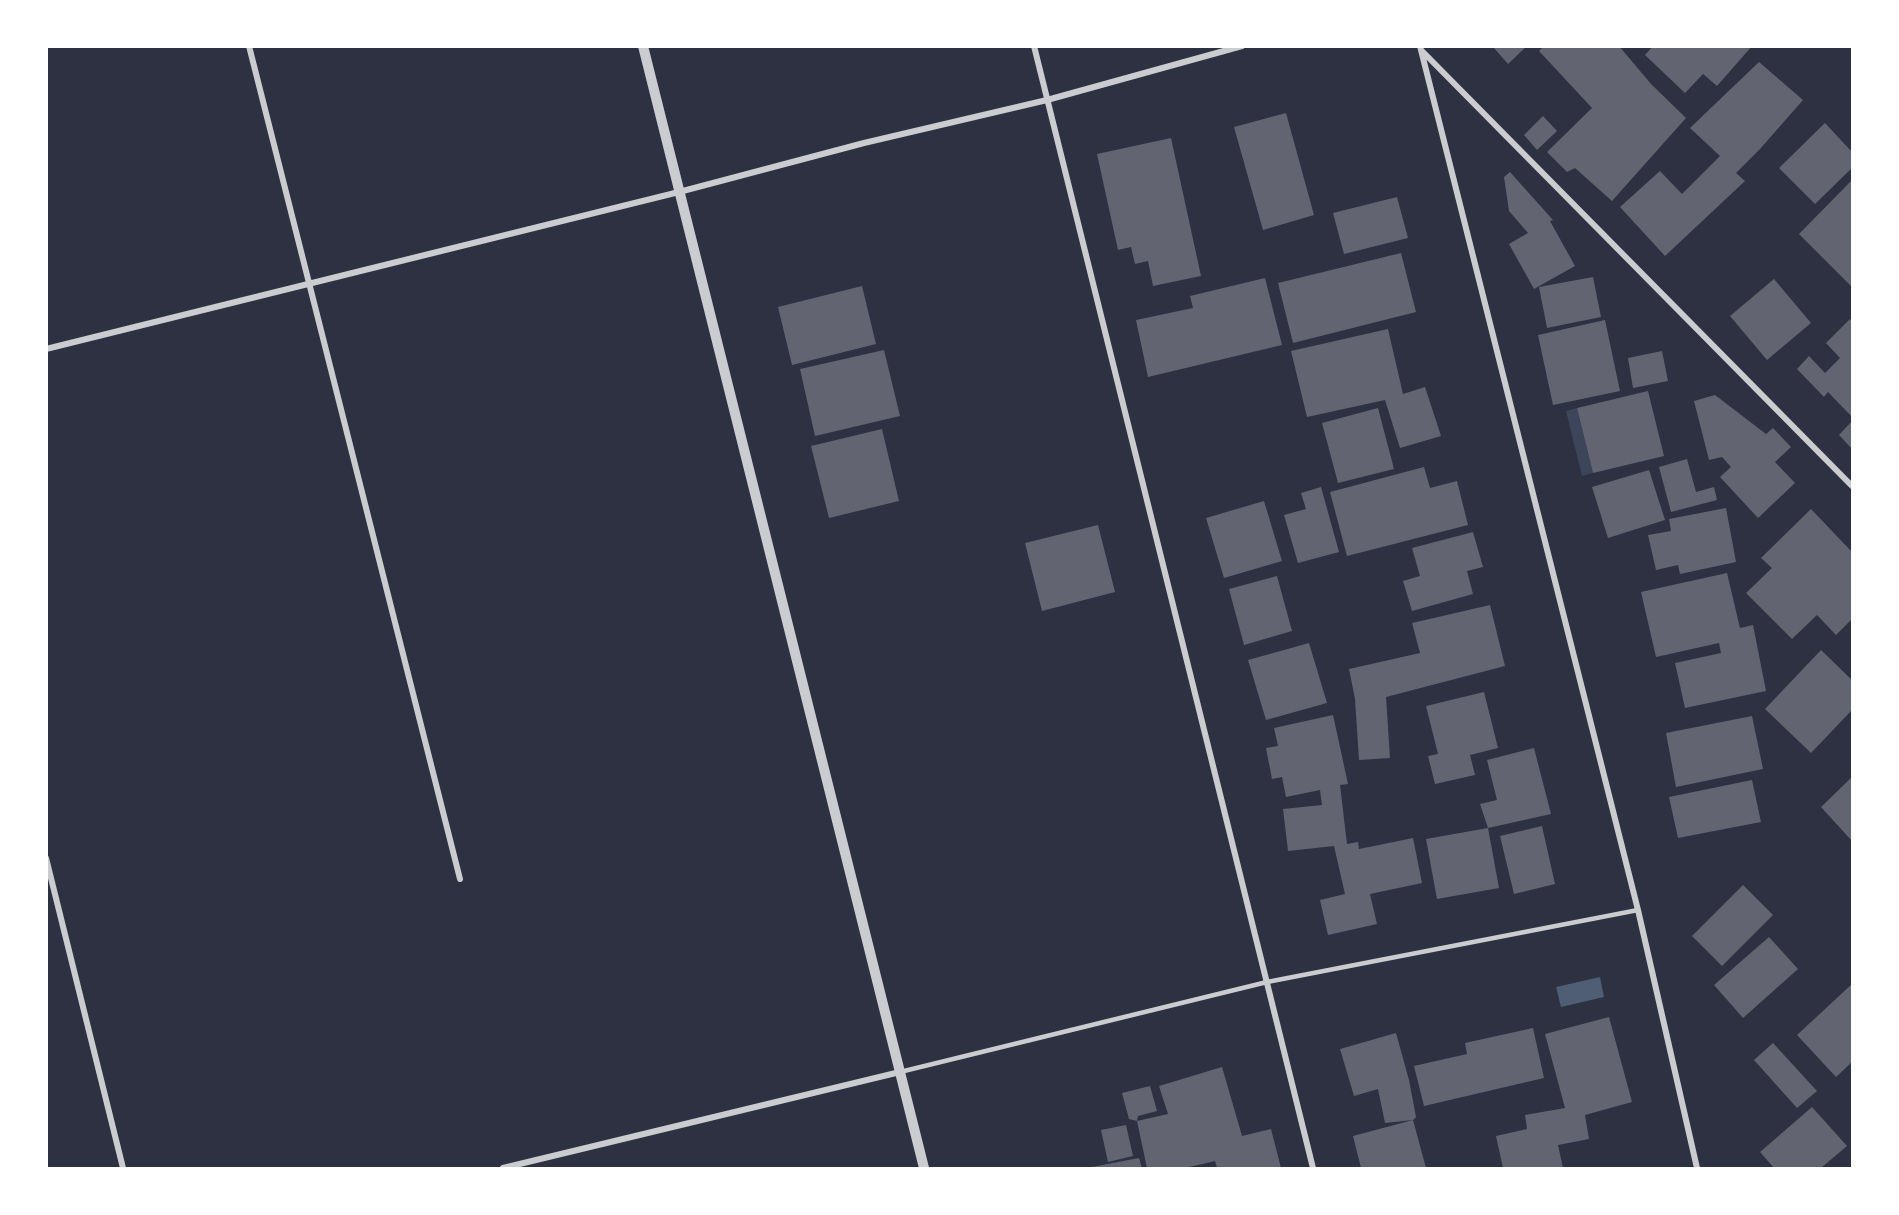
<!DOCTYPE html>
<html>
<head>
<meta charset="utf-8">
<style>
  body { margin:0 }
  #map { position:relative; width:1899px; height:1215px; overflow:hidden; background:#2d3142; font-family:"Roboto Serif",serif }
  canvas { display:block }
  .frame { position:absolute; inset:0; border:48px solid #fff; pointer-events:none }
</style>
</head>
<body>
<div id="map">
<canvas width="1899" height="1215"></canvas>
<div class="frame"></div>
</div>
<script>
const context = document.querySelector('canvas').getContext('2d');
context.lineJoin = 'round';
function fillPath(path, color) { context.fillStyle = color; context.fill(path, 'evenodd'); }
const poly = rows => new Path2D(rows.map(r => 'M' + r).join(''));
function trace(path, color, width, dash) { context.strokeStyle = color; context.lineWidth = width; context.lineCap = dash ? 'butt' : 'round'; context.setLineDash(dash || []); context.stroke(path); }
fillPath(poly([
  [1577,408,1593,473,1582,476,1566,411]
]), '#3c4559');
fillPath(poly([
  [1600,977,1604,997,1561,1007,1556,987]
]), '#4f5d75');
fillPath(poly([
  [1496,46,1527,46,1508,64,1494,48],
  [1544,46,1619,46,1651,84,1686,118,1612,201,1575,168,1567,172,1547,152,1592,108,1539,51],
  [1653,46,1752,46,1717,86,1703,74,1685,93,1645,55],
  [1759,62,1803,100,1760,149,1736,173,1745,181,1665,256,1620,207,1660,171,1682,194,1720,156,1690,128],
  [1286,113,1314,215,1263,230,1234,127],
  [1543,116,1557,131,1537,150,1524,135],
  [1825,123,1852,152,1852,168,1815,204,1779,168],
  [1171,138,1201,276,1153,286,1148,261,1135,264,1131,247,1118,250,1097,154],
  [1510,172,1553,220,1550,221,1575,266,1534,289,1509,244,1528,233,1509,211,1504,177],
  [1852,180,1852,287,1799,234],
  [1397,197,1408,238,1344,254,1333,213],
  [1401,253,1416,312,1293,343,1278,283],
  [1593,277,1601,317,1547,328,1539,287],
  [1265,278,1282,345,1148,377,1136,320,1193,308,1190,296],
  [1774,279,1811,323,1767,360,1730,316],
  [862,286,876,344,792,365,778,307],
  [1850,319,1852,322,1852,417,1828,392,1824,397,1797,369,1809,356,1825,373,1840,358,1826,343],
  [1605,320,1620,391,1553,405,1538,335],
  [1388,329,1403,394,1425,387,1441,436,1400,448,1385,400,1307,417,1291,351],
  [884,350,900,416,815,436,800,369],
  [1662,351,1668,381,1633,388,1628,358],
  [1648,391,1664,456,1593,473,1577,408],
  [1715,395,1766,434,1773,428,1791,447,1775,462,1795,483,1758,518,1720,477,1731,467,1722,457,1709,460,1694,401],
  [1378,408,1394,469,1338,483,1322,423],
  [1852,421,1852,449,1839,435],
  [882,429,899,501,829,518,811,446],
  [1687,459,1696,492,1714,487,1717,500,1671,512,1659,467],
  [1424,467,1430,488,1457,481,1468,525,1347,556,1330,492],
  [1649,470,1665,520,1608,538,1592,487],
  [1321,487,1339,552,1298,563,1284,515,1306,509,1301,493],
  [1264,501,1282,561,1224,578,1206,518],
  [1726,508,1736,562,1680,574,1678,565,1656,570,1648,535,1671,531,1669,519],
  [1811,509,1852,552,1852,619,1836,635,1817,615,1792,639,1746,593,1772,568,1761,558],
  [1098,525,1115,592,1042,611,1025,543],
  [1473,532,1483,567,1467,571,1473,594,1412,611,1403,581,1420,576,1412,548],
  [1727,573,1740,628,1753,625,1766,691,1685,708,1675,663,1721,653,1719,643,1656,657,1641,592],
  [1277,576,1292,631,1244,645,1229,589],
  [1490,605,1505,666,1386,697,1390,758,1359,760,1355,699,1349,669,1420,653,1412,623],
  [1309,643,1327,703,1266,720,1248,660],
  [1821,650,1852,680,1852,710,1811,753,1765,709],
  [1484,692,1498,748,1470,755,1475,775,1435,784,1428,756,1438,754,1426,706],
  [1333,715,1348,784,1340,785,1347,844,1358,842,1359,849,1413,838,1422,883,1370,894,1377,924,1328,935,1320,900,1345,894,1334,846,1288,851,1283,809,1322,805,1320,790,1286,797,1282,777,1272,779,1266,748,1278,746,1274,728],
  [1752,716,1763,769,1676,787,1666,733],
  [1534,748,1551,814,1488,828,1480,804,1497,800,1487,760],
  [1852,777,1852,841,1821,807],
  [1752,780,1761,822,1678,838,1669,797],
  [1542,826,1555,884,1514,894,1500,836],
  [1488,828,1499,888,1437,899,1426,839],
  [1743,885,1773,915,1722,966,1692,936],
  [1769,937,1798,969,1743,1018,1714,985],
  [1852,984,1852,1062,1836,1077,1797,1035],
  [1609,1017,1632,1102,1585,1115,1589,1139,1558,1145,1563,1168,1503,1168,1496,1136,1527,1129,1525,1115,1565,1108,1545,1034],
  [1533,1028,1544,1078,1424,1106,1414,1066,1467,1054,1465,1043],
  [1396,1033,1409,1080,1416,1117,1413,1120,1426,1168,1361,1168,1353,1136,1413,1120,1385,1123,1378,1089,1354,1096,1340,1049],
  [1773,1043,1817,1091,1797,1108,1754,1060],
  [1222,1067,1242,1136,1271,1129,1281,1168,1217,1168,1215,1161,1185,1168,1147,1168,1137,1121,1168,1114,1159,1086],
  [1150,1086,1157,1111,1138,1116,1137,1121,1129,1119,1122,1093],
  [1812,1107,1847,1146,1821,1168,1774,1168,1760,1152],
  [1126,1125,1133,1156,1108,1162,1101,1130],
  [1139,1158,1142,1168,1092,1168,1092,1167]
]), '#626471');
trace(poly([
  [900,1072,1267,982,1638,910]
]), '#caccd0', 4.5);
trace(poly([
  [249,46,460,879],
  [1034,46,1313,1168],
  [1420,46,1638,910,1697,1168],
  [1422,51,1852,486],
  [46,349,679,192,864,143,1047,100,1242,46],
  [46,858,123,1168],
  [503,1168,900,1072]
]), '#caccd0', 6);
trace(poly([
  [643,46,924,1168]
]), '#caccd0', 10);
</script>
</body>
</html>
